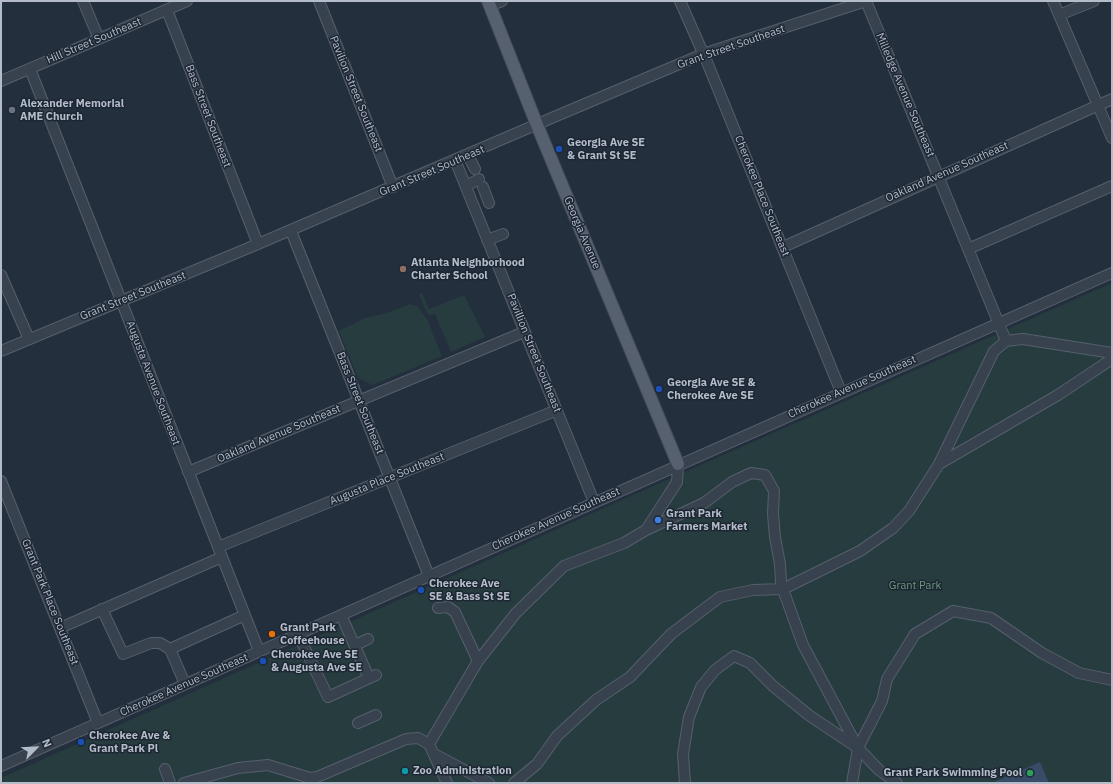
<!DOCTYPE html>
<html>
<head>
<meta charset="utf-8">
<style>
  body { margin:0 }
  #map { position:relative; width:1113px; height:784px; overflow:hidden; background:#242f3e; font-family:"IBM Plex Sans",sans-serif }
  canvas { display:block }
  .frame { position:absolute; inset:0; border:2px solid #b4bcc9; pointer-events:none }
  .north { position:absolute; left:16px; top:728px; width:40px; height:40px; -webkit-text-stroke:3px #1d2633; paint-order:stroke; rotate:66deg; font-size:11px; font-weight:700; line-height:16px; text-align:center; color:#b4bcc9 }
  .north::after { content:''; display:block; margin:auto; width:14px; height:18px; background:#b4bcc9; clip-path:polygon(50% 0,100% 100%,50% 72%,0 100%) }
</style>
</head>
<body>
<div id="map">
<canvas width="1113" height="784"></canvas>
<div class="frame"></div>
<div class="north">N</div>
</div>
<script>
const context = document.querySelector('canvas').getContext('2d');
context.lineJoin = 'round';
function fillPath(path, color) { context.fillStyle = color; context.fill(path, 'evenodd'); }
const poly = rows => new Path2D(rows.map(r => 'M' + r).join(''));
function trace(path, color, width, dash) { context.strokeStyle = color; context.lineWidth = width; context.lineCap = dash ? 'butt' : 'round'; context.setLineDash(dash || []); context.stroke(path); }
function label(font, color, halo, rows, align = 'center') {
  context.font = font + ' "IBM Plex Sans",sans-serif'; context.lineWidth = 3; context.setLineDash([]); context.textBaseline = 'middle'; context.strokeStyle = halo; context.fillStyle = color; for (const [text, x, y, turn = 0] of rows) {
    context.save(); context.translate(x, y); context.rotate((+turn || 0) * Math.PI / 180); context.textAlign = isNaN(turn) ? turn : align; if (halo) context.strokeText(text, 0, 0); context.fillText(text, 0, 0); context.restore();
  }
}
fillPath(poly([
  [1112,283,1112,783,1,783,1,778,642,491],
  [422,293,429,309,464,295,485,337,451,352,435,314,428,315,419,295],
  [410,304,417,306,427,319,442,356,373,385,358,378,339,331,365,318,387,313]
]), '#263c3f');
fillPath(poly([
  [1040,762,1049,783,992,783]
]), '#394c67');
const minor = poly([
  [83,1,99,39],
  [319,1,393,187],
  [680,1,707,62,841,392],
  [866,1,1006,341],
  [1053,1,1112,138],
  [490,6,502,1],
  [167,10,258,244],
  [1059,15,1094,1],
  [30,69,259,651],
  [1,81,187,1],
  [468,155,475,169],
  [455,160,594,502],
  [466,186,479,179],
  [483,187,489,203],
  [291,231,429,576],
  [487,240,503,234],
  [783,247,1112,99],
  [968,249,1112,186],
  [1,275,29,339],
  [1,351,258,244,554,117,703,54,866,1],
  [939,464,1058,395,1112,359],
  [188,472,524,332],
  [1,481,98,723],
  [646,530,704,503,732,482,751,473,765,475,774,491,773,514,775,537,780,564,781,582,785,595,803,645,858,748,852,783],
  [218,547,557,410],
  [438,608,448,607,455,612,478,661],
  [102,609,123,654,151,643,160,643,170,649],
  [341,615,369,678],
  [60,628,222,557],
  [298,634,328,697,376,675],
  [355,645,368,639],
  [170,649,245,615],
  [170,649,185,684],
  [358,723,376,715],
  [858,748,882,701,887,679,915,634,953,611,991,618,1042,653,1079,673,1112,680],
  [434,754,489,783],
  [1,766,1112,273],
  [165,769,170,783],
  [184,783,238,768,268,765,310,778,317,777,406,739,418,738,429,744],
  [447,783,429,744,478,661,516,613,564,566,624,543,646,530,677,482,678,464],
  [514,783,537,764,557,736,596,700,630,677,671,634,720,597,753,590,783,589,860,551,893,528,909,511,939,464,994,351,1006,341,1023,339,1112,353],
  [685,783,683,754,689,717,701,687,715,670,734,656,750,663,773,686,810,716,858,748,879,770,897,783]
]);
const major = poly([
  [488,1,537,125,678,464]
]);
trace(minor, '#565f6c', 12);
trace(major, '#414a57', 14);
trace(minor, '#38414e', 10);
trace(major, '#56606e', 12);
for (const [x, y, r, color] of [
  [12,110,4,"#6b7280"],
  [559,149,4,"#1a4fb4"],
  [403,269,4,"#8d6e63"],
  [659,389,4,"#1a4fb4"],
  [658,520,4,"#3f7fe0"],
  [421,590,4,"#1a4fb4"],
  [272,634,4,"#e8710a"],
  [263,661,4,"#1a4fb4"],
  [81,742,4,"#1a4fb4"],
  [405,771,4,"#0f9aa8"],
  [1030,773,4,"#2e9e5b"]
]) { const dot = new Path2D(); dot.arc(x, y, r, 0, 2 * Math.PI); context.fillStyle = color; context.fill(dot); trace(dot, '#1d2633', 1.5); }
label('11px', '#b4bcc9', '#1d2633', [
  ["Hill Street Southeast",94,41,-23],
  ["Grant Street Southeast",731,47,-19],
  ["Pavilion Street Southeast",356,94,68],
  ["Milledge Avenue Southeast",905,95,67],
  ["Bass Street Southeast",208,116,69],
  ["Grant Street Southeast",432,171,-23],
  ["Oakland Avenue Southeast",947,172,-24],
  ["Cherokee Place Southeast",762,196,68],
  ["Georgia Avenue",582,233,67],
  ["Grant Street Southeast",133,296,-22],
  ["Pavillion Street Southeast",534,353,68],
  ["Augusta Avenue Southeast",153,383,69],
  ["Cherokee Avenue Southeast",852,387,-24],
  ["Bass Street Southeast",360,403,68],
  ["Oakland Avenue Southeast",279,434,-23],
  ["Augusta Place Southeast",387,479,-22],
  ["Cherokee Avenue Southeast",556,519,-24],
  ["Grant Park Place Southeast",50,602,68],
  ["Cherokee Avenue Southeast",184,685,-24]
]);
label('bold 11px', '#b4bcc9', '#1d2633', [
  ["Alexander Memorial",20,104],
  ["AME Church",20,117],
  ["Georgia Ave SE",567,143],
  ["& Grant St SE",567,156],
  ["Atlanta Neighborhood",411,263],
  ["Charter School",411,276],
  ["Georgia Ave SE &",667,383],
  ["Cherokee Ave SE",667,396],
  ["Grant Park",666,514],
  ["Farmers Market",666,527],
  ["Cherokee Ave",429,584],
  ["SE & Bass St SE",429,597],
  ["Grant Park",280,628],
  ["Coffeehouse",280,641],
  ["Cherokee Ave SE",271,655],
  ["& Augusta Ave SE",271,668],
  ["Cherokee Ave &",89,736],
  ["Grant Park Pl",89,749],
  ["Zoo Administration",413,771],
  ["Grant Park Swimming Pool",1022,773,"right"]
], 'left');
label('11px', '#6b9a76', '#1d2633', [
  ["Grant Park",915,586]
]);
</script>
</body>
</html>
